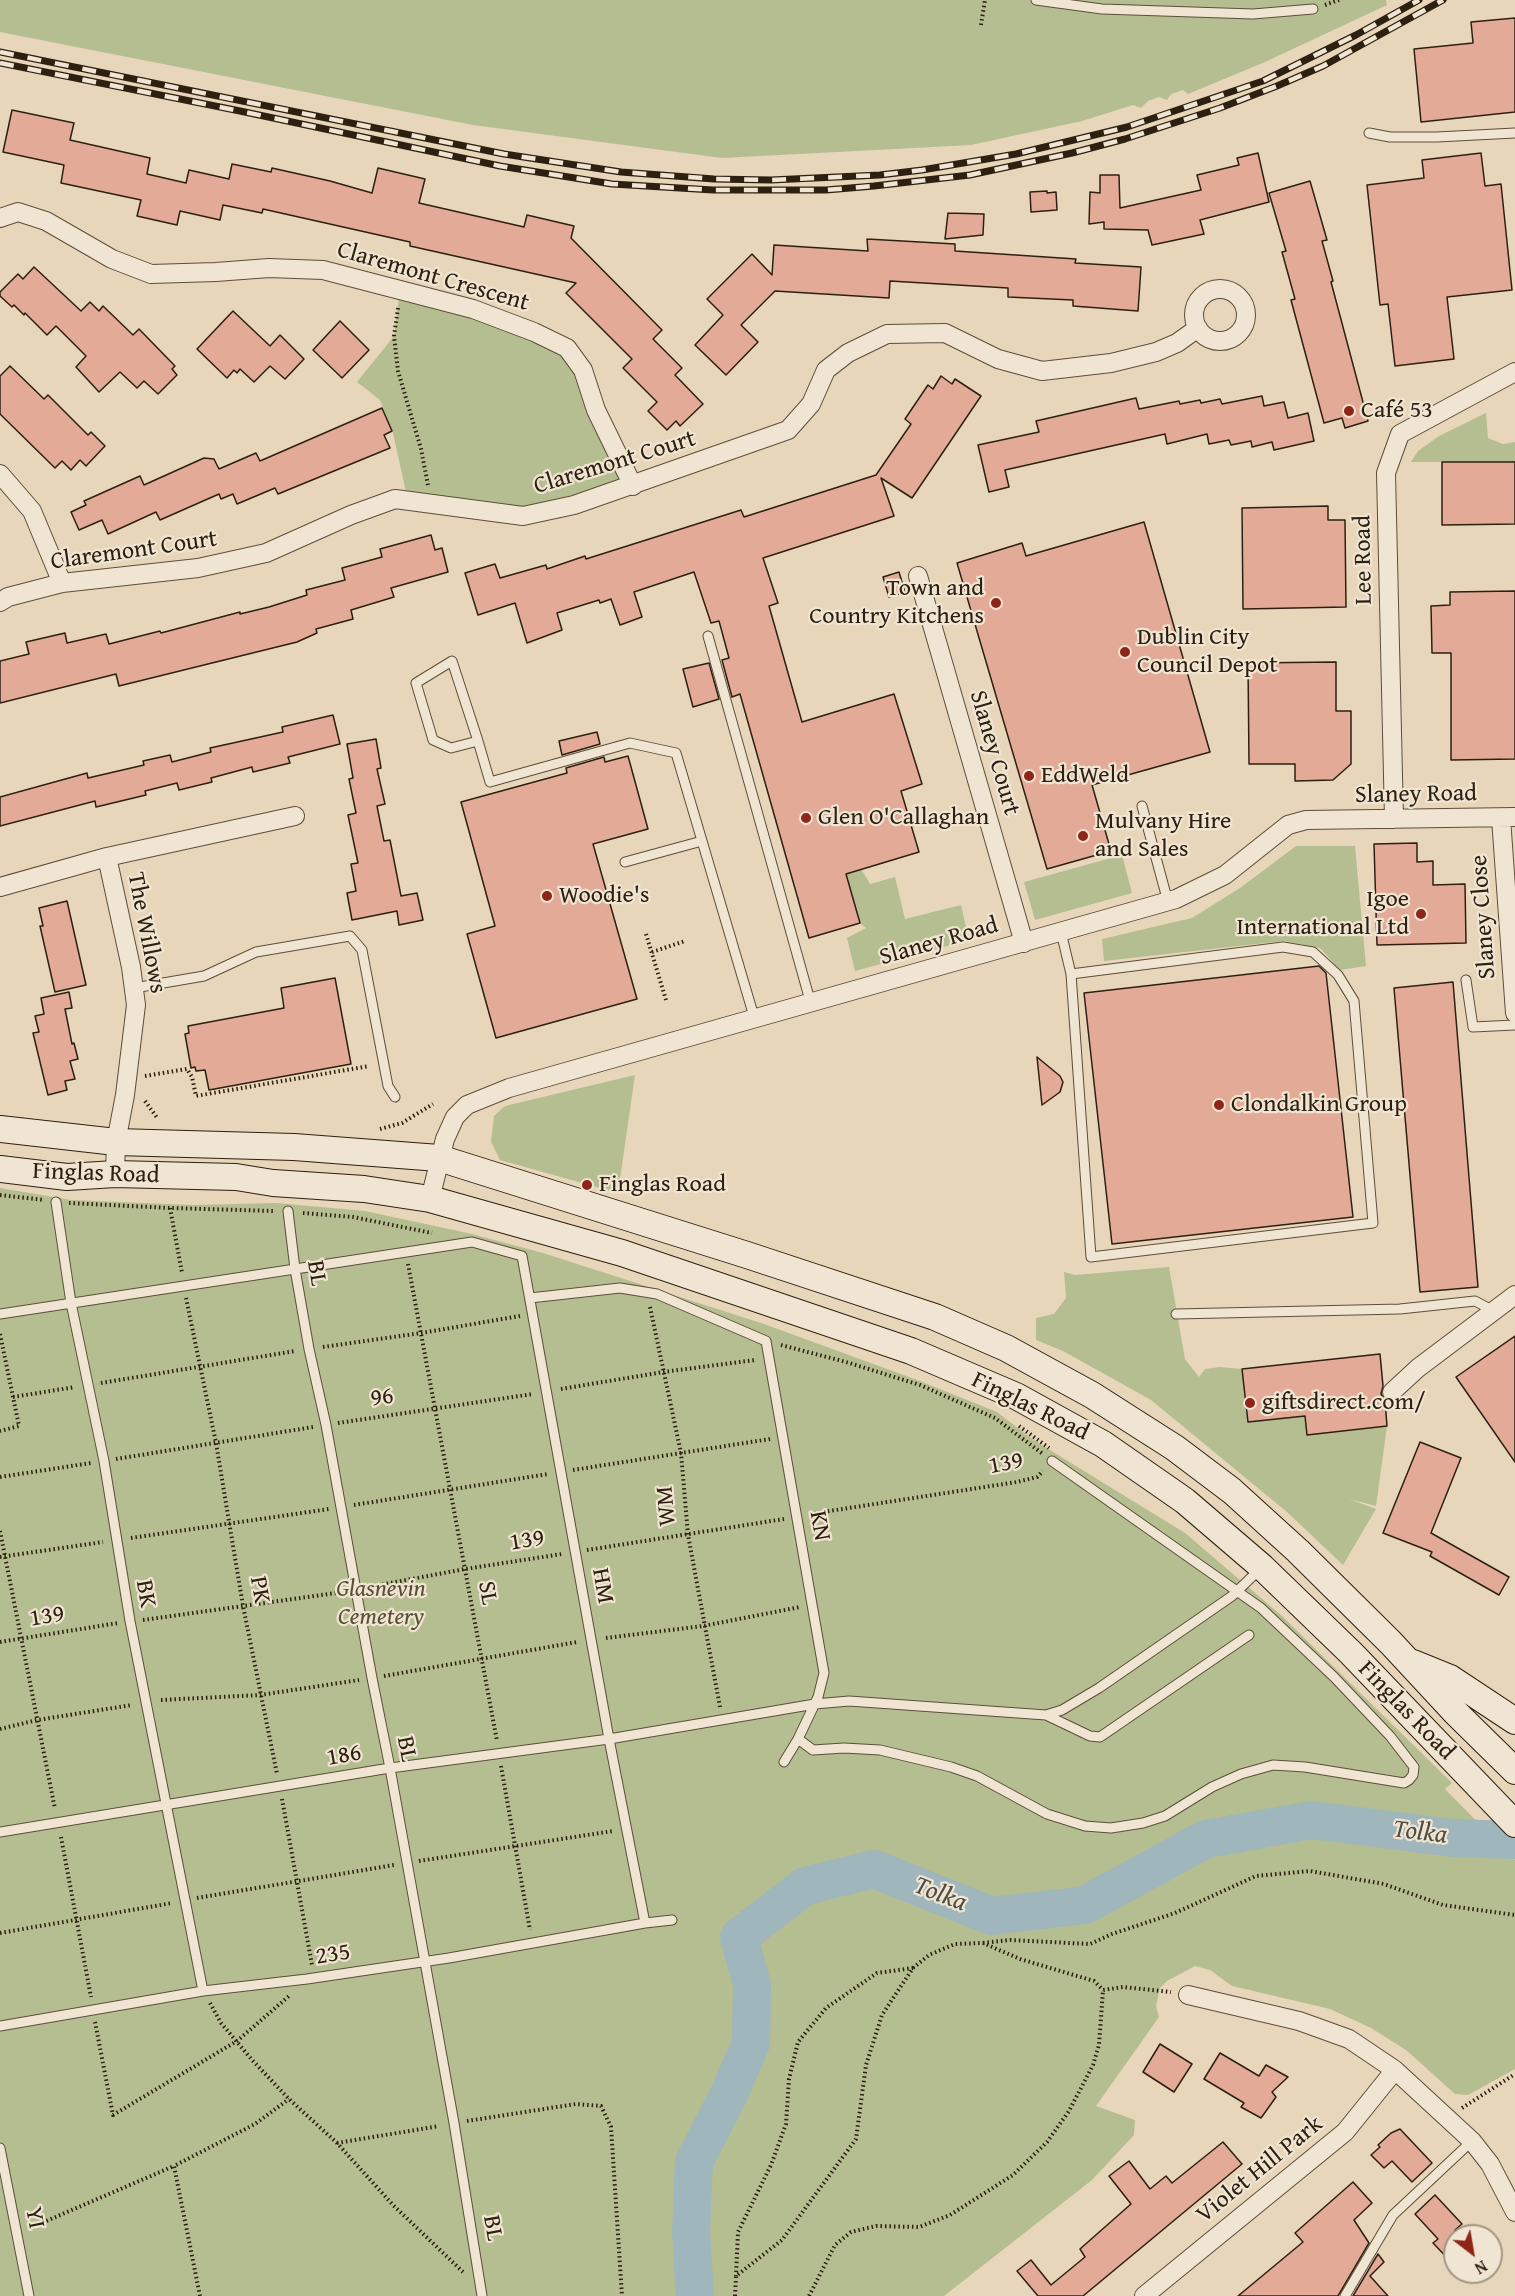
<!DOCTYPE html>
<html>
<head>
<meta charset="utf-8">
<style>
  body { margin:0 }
  #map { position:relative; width:1515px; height:2296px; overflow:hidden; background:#e8d6ba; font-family:"Gentium Book Plus",serif }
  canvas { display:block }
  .north { position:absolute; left:1443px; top:2224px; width:60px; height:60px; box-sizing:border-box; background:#f0e4d2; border:2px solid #a29684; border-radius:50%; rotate:149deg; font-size:16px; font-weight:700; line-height:24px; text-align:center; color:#2d2010 }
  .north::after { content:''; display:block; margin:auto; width:21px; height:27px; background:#8f2418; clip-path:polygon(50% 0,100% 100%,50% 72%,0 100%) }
</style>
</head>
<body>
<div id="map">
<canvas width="1515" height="2296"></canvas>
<div class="north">N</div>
</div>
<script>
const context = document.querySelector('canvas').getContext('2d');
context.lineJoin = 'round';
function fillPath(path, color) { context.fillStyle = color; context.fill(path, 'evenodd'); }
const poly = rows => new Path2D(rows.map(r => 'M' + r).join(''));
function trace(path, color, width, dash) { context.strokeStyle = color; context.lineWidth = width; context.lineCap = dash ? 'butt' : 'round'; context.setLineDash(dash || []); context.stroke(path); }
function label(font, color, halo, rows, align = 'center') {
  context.font = font + ' "Gentium Book Plus",serif'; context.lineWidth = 4.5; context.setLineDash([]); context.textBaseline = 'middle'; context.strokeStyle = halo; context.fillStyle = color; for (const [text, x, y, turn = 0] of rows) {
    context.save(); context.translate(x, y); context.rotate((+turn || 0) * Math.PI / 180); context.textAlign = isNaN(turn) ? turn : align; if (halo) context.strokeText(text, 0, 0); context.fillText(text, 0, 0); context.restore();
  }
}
fillPath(poly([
  [0,0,1386,0,1387,5,1265,62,1188,94,1183,90,1171,94,1167,100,1159,97,1148,101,1141,108,1133,105,1082,121,971,145,722,158,473,125,0,32],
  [400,289,567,348,633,486,523,515,408,501,393,433,380,400,357,382,394,336],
  [1486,413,1488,438,1503,444,1515,442,1515,462,1411,462,1418,451,1439,436],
  [827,810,870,884,895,877,905,919,961,905,969,940,855,971,847,938,866,928,860,923],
  [1296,846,1355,846,1366,966,1340,970,1320,948,1284,941,1104,961,1102,939,1192,918,1240,888],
  [1122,855,1132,893,1035,920,1024,882],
  [635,1075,618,1193,500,1160,491,1142,494,1116,505,1106],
  [0,1188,71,1200,193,1205,276,1203,365,1211,472,1234,543,1253,764,1324,920,1381,997,1412,1032,1439,1185,1533,1281,1615,1452,1783,1445,1789,1515,1860,1515,2069,1468,2095,1455,2094,1406,2050,1371,2028,1330,2009,1232,1986,1210,1970,1195,1966,1167,1981,1160,1988,1156,2006,1159,2017,1096,2106,1135,2120,1134,2135,1092,2180,944,2296,0,2296],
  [1169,1267,1185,1359,1199,1377,1205,1369,1220,1367,1242,1369,1250,1422,1305,1416,1308,1435,1387,1426,1376,1506,1349,1499,1376,1509,1343,1565,1287,1512,1151,1400,1063,1351,1036,1340,1036,1318,1054,1314,1066,1298,1064,1272,1075,1275]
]), '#b5be90');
trace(poly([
  [695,2296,691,2231,694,2162,729,2094,751,2043,752,1985,739,1937,805,1886,874,1869,992,1916,1085,1905,1206,1839,1312,1820,1453,1838,1515,1840]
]), '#9eb6bc', 38);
const building = poly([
  [1515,18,1515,112,1421,122,1414,49,1473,43,1471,22,1515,18],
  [12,110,74,123,70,140,150,158,147,174,186,183,189,170,229,179,232,164,271,172,272,168,330,181,372,193,378,168,425,179,419,203,524,227,527,215,574,226,571,238,662,330,653,339,682,368,675,375,703,404,680,426,676,421,667,430,648,411,657,402,623,368,632,359,566,293,576,283,410,246,410,242,263,209,262,213,223,205,220,220,180,211,177,225,137,216,141,200,61,183,64,165,3,152,12,110],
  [1258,153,1269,202,1200,220,1204,234,1152,245,1148,230,1104,229,1104,222,1089,224,1090,192,1100,193,1100,175,1119,175,1120,208,1201,190,1197,175,1239,165,1237,158,1258,153],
  [1481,153,1485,186,1501,184,1512,290,1447,297,1454,359,1395,366,1388,304,1380,305,1367,185,1424,178,1422,160,1481,153],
  [1310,181,1327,240,1322,241,1333,281,1331,282,1368,421,1345,428,1342,418,1324,423,1291,300,1295,299,1282,252,1286,251,1269,193,1310,181],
  [1047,191,1047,193,1056,192,1057,210,1031,212,1030,192,1047,191],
  [948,213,984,214,983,235,945,239,948,213],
  [867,239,955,244,955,251,1076,259,1075,263,1141,267,1138,311,1073,306,1073,300,1008,297,1008,288,890,281,889,298,775,291,741,325,758,342,726,375,695,345,723,315,707,299,752,254,772,275,774,245,868,251,867,239],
  [34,267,81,311,90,302,99,311,103,306,133,335,139,329,175,366,172,369,177,375,158,394,144,381,137,388,120,372,99,392,76,367,86,356,56,326,47,335,25,313,24,315,14,305,12,307,0,296,0,292,18,274,23,279,34,267],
  [233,311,270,346,280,335,304,359,285,379,270,366,254,382,240,369,237,373,234,370,227,378,197,349,233,311],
  [340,321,369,350,342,378,313,350,340,321],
  [10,366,44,399,48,395,88,435,91,432,105,446,86,466,80,460,71,470,62,461,55,468,0,414,0,376,10,366],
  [941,376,952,384,955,379,981,396,912,498,881,478,894,516,763,558,778,603,769,606,802,722,894,694,922,784,901,791,919,852,846,874,860,923,809,938,740,694,732,697,722,660,729,658,719,621,711,623,694,572,634,592,642,617,620,625,611,599,600,603,599,600,557,613,562,630,527,643,515,603,478,615,465,573,495,564,500,578,546,565,547,569,585,556,586,559,741,510,744,517,876,475,911,424,905,419,928,385,933,389,941,376],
  [1262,396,1264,406,1284,402,1288,418,1308,413,1314,441,1274,450,1272,442,1252,447,1251,441,1231,445,1229,440,1209,444,1207,434,1167,444,1165,434,1005,470,1009,487,989,492,978,445,1039,432,1036,421,1136,398,1139,409,1179,401,1180,404,1200,400,1201,403,1220,399,1222,404,1262,396],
  [382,408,392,431,384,435,390,448,278,494,275,488,237,504,233,494,221,499,219,494,160,520,156,512,108,534,102,520,79,530,71,512,86,505,84,501,140,476,144,485,204,458,214,459,219,469,256,453,260,461,382,408],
  [1442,462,1515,462,1515,524,1442,525,1442,462],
  [1328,506,1328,520,1345,520,1346,607,1243,609,1242,508,1328,506],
  [1144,522,1210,752,1092,785,1111,851,1047,869,957,563,1022,543,1026,556,1144,522],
  [431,535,435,550,442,548,448,572,391,588,394,597,351,610,353,619,316,629,317,633,297,642,119,686,116,674,0,703,0,661,29,654,26,642,65,633,67,643,106,634,109,644,160,631,161,633,240,612,240,614,269,607,307,595,306,590,345,580,342,568,382,557,380,549,431,535],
  [899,572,905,592,889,597,883,577,899,572],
  [1515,591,1515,759,1451,760,1451,653,1432,653,1431,606,1450,605,1450,592,1515,591],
  [1336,662,1336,711,1351,711,1351,764,1333,780,1295,781,1295,764,1249,764,1248,663,1336,662],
  [709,663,719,699,693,707,683,669,709,663],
  [333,715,340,744,288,757,290,763,253,772,252,767,211,778,212,782,179,790,177,783,145,791,146,795,96,807,95,801,0,826,0,797,87,773,88,778,144,765,143,761,170,755,172,762,211,752,210,748,283,732,282,727,333,715],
  [597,732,600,744,562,755,559,741,597,732],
  [376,739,381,768,377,769,385,804,377,806,384,841,390,840,401,896,417,893,423,920,399,925,397,911,352,920,347,893,356,891,351,864,358,863,348,815,356,813,349,779,353,778,347,744,376,739],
  [628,756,648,829,593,844,637,999,496,1038,467,934,495,926,461,802,567,773,566,768,604,757,605,762,628,756],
  [1417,843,1417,862,1433,861,1433,885,1465,884,1466,943,1377,945,1374,844,1417,843],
  [67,901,86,985,55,992,40,926,43,926,39,908,67,901],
  [1319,966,1326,973,1353,1217,1112,1244,1084,993,1319,966],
  [335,978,351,1064,209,1090,205,1070,196,1071,195,1067,191,1068,185,1034,189,1033,188,1026,284,1008,281,988,335,978],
  [1453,982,1478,1287,1420,1292,1394,988,1453,982],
  [69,992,72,1008,65,1009,72,1044,74,1043,78,1059,70,1061,75,1079,65,1081,67,1090,48,1095,33,1033,39,1032,35,1016,44,1014,41,998,69,992],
  [1037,1057,1060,1076,1063,1082,1060,1092,1042,1105,1037,1057],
  [1515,1336,1515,1462,1456,1377,1515,1336],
  [1380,1354,1383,1386,1381,1394,1385,1400,1387,1426,1307,1435,1305,1416,1248,1422,1242,1369,1380,1354],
  [1420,1442,1461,1458,1431,1533,1509,1577,1499,1595,1430,1556,1432,1552,1383,1533,1420,1442],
  [1160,2044,1192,2064,1174,2092,1143,2072,1160,2044],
  [1220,2053,1259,2076,1266,2065,1288,2077,1272,2092,1276,2097,1261,2118,1241,2107,1244,2103,1204,2079,1220,2053],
  [1400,2129,1432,2163,1412,2182,1392,2161,1384,2168,1371,2155,1380,2147,1378,2145,1391,2133,1400,2129],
  [1223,2142,1242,2164,1083,2296,1038,2296,1017,2271,1031,2260,1051,2285,1085,2257,1080,2249,1131,2204,1109,2176,1129,2161,1150,2189,1166,2176,1172,2183,1223,2142],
  [1353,2182,1372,2203,1354,2220,1369,2243,1338,2296,1238,2296,1303,2242,1295,2233,1353,2182],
  [1435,2195,1462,2224,1455,2230,1455,2266,1433,2243,1438,2239,1415,2214,1435,2195],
  [1378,2254,1384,2262,1370,2276,1388,2296,1353,2296,1378,2254]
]);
fillPath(building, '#e3aa98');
trace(building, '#2d2010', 1.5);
const service = poly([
  [1036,0,1102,9,1253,14,1313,9],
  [1369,133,1390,137,1437,137,1515,133],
  [708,636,811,1004],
  [478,741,451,748,433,740,416,683,452,661,478,741,490,782,630,743,676,753,755,1020],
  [1142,806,1168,902],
  [625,862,702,841],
  [1061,932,1071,974,1091,1257,1373,1223,1354,1001,1338,975,1313,952,1283,947,1071,974],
  [1466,980,1473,1027,1515,1025],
  [134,988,204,976,256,952,350,936,362,950,388,1086,395,1097],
  [56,1202,71,1303,104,1461,130,1621,203,1991],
  [288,1211,295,1269,309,1349,326,1425,372,1678,390,1768,454,2123,482,2296],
  [530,1298,620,1288,657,1294,766,1341,824,1673,818,1697,798,1739,784,1762],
  [0,1314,472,1242,522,1256,609,1739,645,1923],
  [1176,1314,1400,1309,1475,1301,1494,1311],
  [1046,1715,1090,1736,1100,1737,1249,1635],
  [798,1739,813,1750,844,1748,880,1750,951,1767,977,1776,1047,1814,1085,1826,1111,1828,1143,1823,1165,1816,1212,1787,1241,1774,1273,1765,1305,1767,1404,1783,1409,1780,1413,1775,1414,1767,1390,1736,1334,1677,1261,1608,1052,1461],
  [0,1832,390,1768,609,1739,815,1704,849,1701,1046,1715,1062,1710,1099,1688,1232,1596,1260,1569],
  [0,2026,203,1991,307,1979,449,1958,645,1923,672,1920],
  [0,2148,29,2296],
  [1345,2296,1393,2215,1472,2141]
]);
const minor = poly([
  [0,218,18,212,46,221,112,259,151,274,216,272,269,268,323,270,473,309,534,332,567,348,583,370,596,410,633,486],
  '1194 315a26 26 0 1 1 52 0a26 26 0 1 1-52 0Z',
  [0,474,32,511,62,583],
  [918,576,1024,943],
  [0,602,8,597,62,583,198,568,266,553,351,515,395,499,523,516,574,505,788,430,811,404,826,370,848,353,887,334,945,333,998,359,1042,371,1111,363,1156,352,1177,343,1198,328],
  [1501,818,1515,1013],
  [1394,819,1386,473,1400,434,1515,372],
  [0,887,107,857],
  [115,1174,116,1142,125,1095,136,1005,131,967,107,857,295,816],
  [430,1199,445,1139,455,1117,467,1105,509,1088,1176,899,1225,875,1288,825,1306,820,1515,817],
  [1392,1392,1418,1368,1515,1295],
  [1188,1995,1299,2021,1349,2039,1395,2070,1472,2141,1490,2164,1515,2212],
  [1144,2296,1345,2132,1395,2070]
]);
const secondary = poly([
  [0,1129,116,1142,294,1147,439,1158,747,1255,935,1317,1006,1348,1092,1395,1175,1448,1232,1491,1298,1551,1391,1643,1455,1712,1515,1771],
  [0,1169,67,1177,115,1174,236,1177,273,1183,364,1189,430,1199,622,1253,911,1351,1016,1396,1103,1444,1185,1501,1262,1567,1351,1653,1515,1824],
  [1413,1663,1450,1678,1515,1721]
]);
trace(service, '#5c4e3a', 11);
trace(minor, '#5c4e3a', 20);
trace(secondary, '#2d2010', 28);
trace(poly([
  [1325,5,1339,0],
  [981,25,985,0],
  [398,308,394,336,398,371,421,449,428,485],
  [646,934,666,1000],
  [652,952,685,941],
  [145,1076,187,1069,192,1077,196,1096,369,1066],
  [145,1101,158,1119],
  [380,1129,402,1123,433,1104],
  [0,1195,44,1200],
  [69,1203,170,1208,275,1211],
  [170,1208,182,1273],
  [303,1213,353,1217,432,1233],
  [408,1264,497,1741],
  [186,1298,216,1443,243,1606,277,1774],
  [650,1307,681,1453,688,1535,720,1707],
  [0,1334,19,1426,0,1431],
  [781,1345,846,1362,920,1385,995,1418,1043,1454],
  [323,1347,421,1333,520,1316],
  [101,1383,295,1351],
  [561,1389,663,1372,755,1360],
  [13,1397,75,1387],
  [338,1423,533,1394],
  [1019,1426,1049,1448],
  [116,1459,313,1427],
  [573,1470,770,1439],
  [0,1477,91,1463],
  [354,1505,548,1474],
  [810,1514,1017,1482,1037,1477,1043,1471],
  [0,1531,55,1809],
  [131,1538,329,1509],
  [587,1550,784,1519],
  [0,1557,103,1542],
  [369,1587,465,1569,562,1554],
  [143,1620,343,1592],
  [606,1638,703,1626,800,1607],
  [0,1642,118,1623],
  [384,1676,577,1642],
  [161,1700,260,1695,359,1680],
  [0,1729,37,1720,132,1705],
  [501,1766,530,1930],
  [282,1799,312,1965],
  [61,1837,91,1997],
  [419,1861,613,1831],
  [197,1898,394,1865],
  [0,1933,172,1903],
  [983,1943,1010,1940,1090,1944,1112,1934,1175,1913,1256,1876,1310,1871,1384,1884,1443,1905,1515,1915],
  [913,1968,929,1955,955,1944,983,1943,1020,1959,1094,1981,1103,1990],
  [210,2003,221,2023,253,2061,289,2099,337,2143,393,2205,463,2272],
  [95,2022,113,2115,237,2041,289,1996],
  [1462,2108,1515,2074],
  [467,2121,576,2104,601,2106,611,2127,622,2296],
  [337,2143,439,2126],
  [30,2228,174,2166],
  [200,2296,174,2166,255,2124,289,2099],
  [735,2296,736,2276,782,2240,856,2139,866,2065,882,2015,913,1968,877,1973,826,2008,798,2042,789,2079,786,2124,771,2165,738,2232,736,2276],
  [809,2296,835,2245,851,2232,876,2226,919,2227,950,2215,1013,2175,1047,2142,1069,2111,1093,2065,1099,2045,1103,1990,1123,1987,1171,1992]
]), '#2d2010', 4, [1.5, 3]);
trace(service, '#f0e4d2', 9);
trace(minor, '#f0e4d2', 18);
trace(secondary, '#f0e4d2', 26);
const rail = poly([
  [0,52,504,154,621,172,714,179,771,180,880,175,922,170,1016,154,1127,127,1263,81,1356,35,1419,0],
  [0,63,240,111,500,166,612,184,713,190,826,190,874,186,970,175,1072,153,1125,139,1220,108,1277,86,1323,66,1443,0]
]);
trace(rail, '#2d2010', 7);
trace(rail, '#f0e4d2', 4.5, [14]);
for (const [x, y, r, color] of [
  [1349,411,6,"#8f2418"],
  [996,603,6,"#8f2418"],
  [1125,652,6,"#8f2418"],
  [1029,776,6,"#8f2418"],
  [806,818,6,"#8f2418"],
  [1083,836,6,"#8f2418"],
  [547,896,6,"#8f2418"],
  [1421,914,6,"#8f2418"],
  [1219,1105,6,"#8f2418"],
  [587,1185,6,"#8f2418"],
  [1250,1403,6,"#8f2418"]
]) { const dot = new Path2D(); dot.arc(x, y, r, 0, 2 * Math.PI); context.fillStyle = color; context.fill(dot); trace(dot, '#f0e4d2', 2); }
label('24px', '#2d2010', '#f0e4d2', [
  ["Claremont Crescent",433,277,16],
  ["Claremont Court",615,463,-17],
  ["Claremont Court",134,551,-8],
  ["Lee Road",1364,560,-91],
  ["Slaney Court",994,753,74],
  ["Slaney Road",1416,795,-1],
  ["Slaney Close",1484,917,-94],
  ["The Willows",146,933,79],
  ["Slaney Road",939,942,-16],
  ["Finglas Road",96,1174,2],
  ["BL",316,1273,81],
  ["96",382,1398,-8],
  ["Finglas Road",1030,1407,26],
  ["139",1006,1464,-11],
  ["WM",667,1506,-95],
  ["KN",819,1526,80],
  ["139",527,1541,-9],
  ["HM",602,1586,80],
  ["PK",259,1590,80],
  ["SL",487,1593,80],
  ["BK",145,1594,80],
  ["139",47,1617,-9],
  ["Finglas Road",1406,1711,46],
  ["BL",406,1749,79],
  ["186",344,1756,-10],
  ["235",333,1955,-9],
  ["Violet Hill Park",1260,2170,-39],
  ["YI",34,2218,79],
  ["BL",492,2228,80]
]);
label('24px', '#2d2010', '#f0e4d2', [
  ["Café 53",1361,411],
  ["Town and",984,589,"right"],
  ["Country Kitchens",984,617,"right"],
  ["Dublin City",1137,638],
  ["Council Depot",1137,666],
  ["EddWeld",1041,776],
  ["Glen O'Callaghan",818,818],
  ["Mulvany Hire",1095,822],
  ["and Sales",1095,850],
  ["Woodie's",559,896],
  ["Igoe",1409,900,"right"],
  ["International Ltd",1409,928,"right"],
  ["Clondalkin Group",1231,1105],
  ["Finglas Road",599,1185],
  ["giftsdirect.com/",1262,1403]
], 'left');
label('italic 24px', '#564f36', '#f0e4d2', [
  ["Glasnevin",381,1590],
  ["Cemetery",381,1618]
]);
label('italic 26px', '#4f4d44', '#f0e4d2', [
  ["Tolka",1420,1833,7],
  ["Tolka",940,1895,21]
]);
</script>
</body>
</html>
